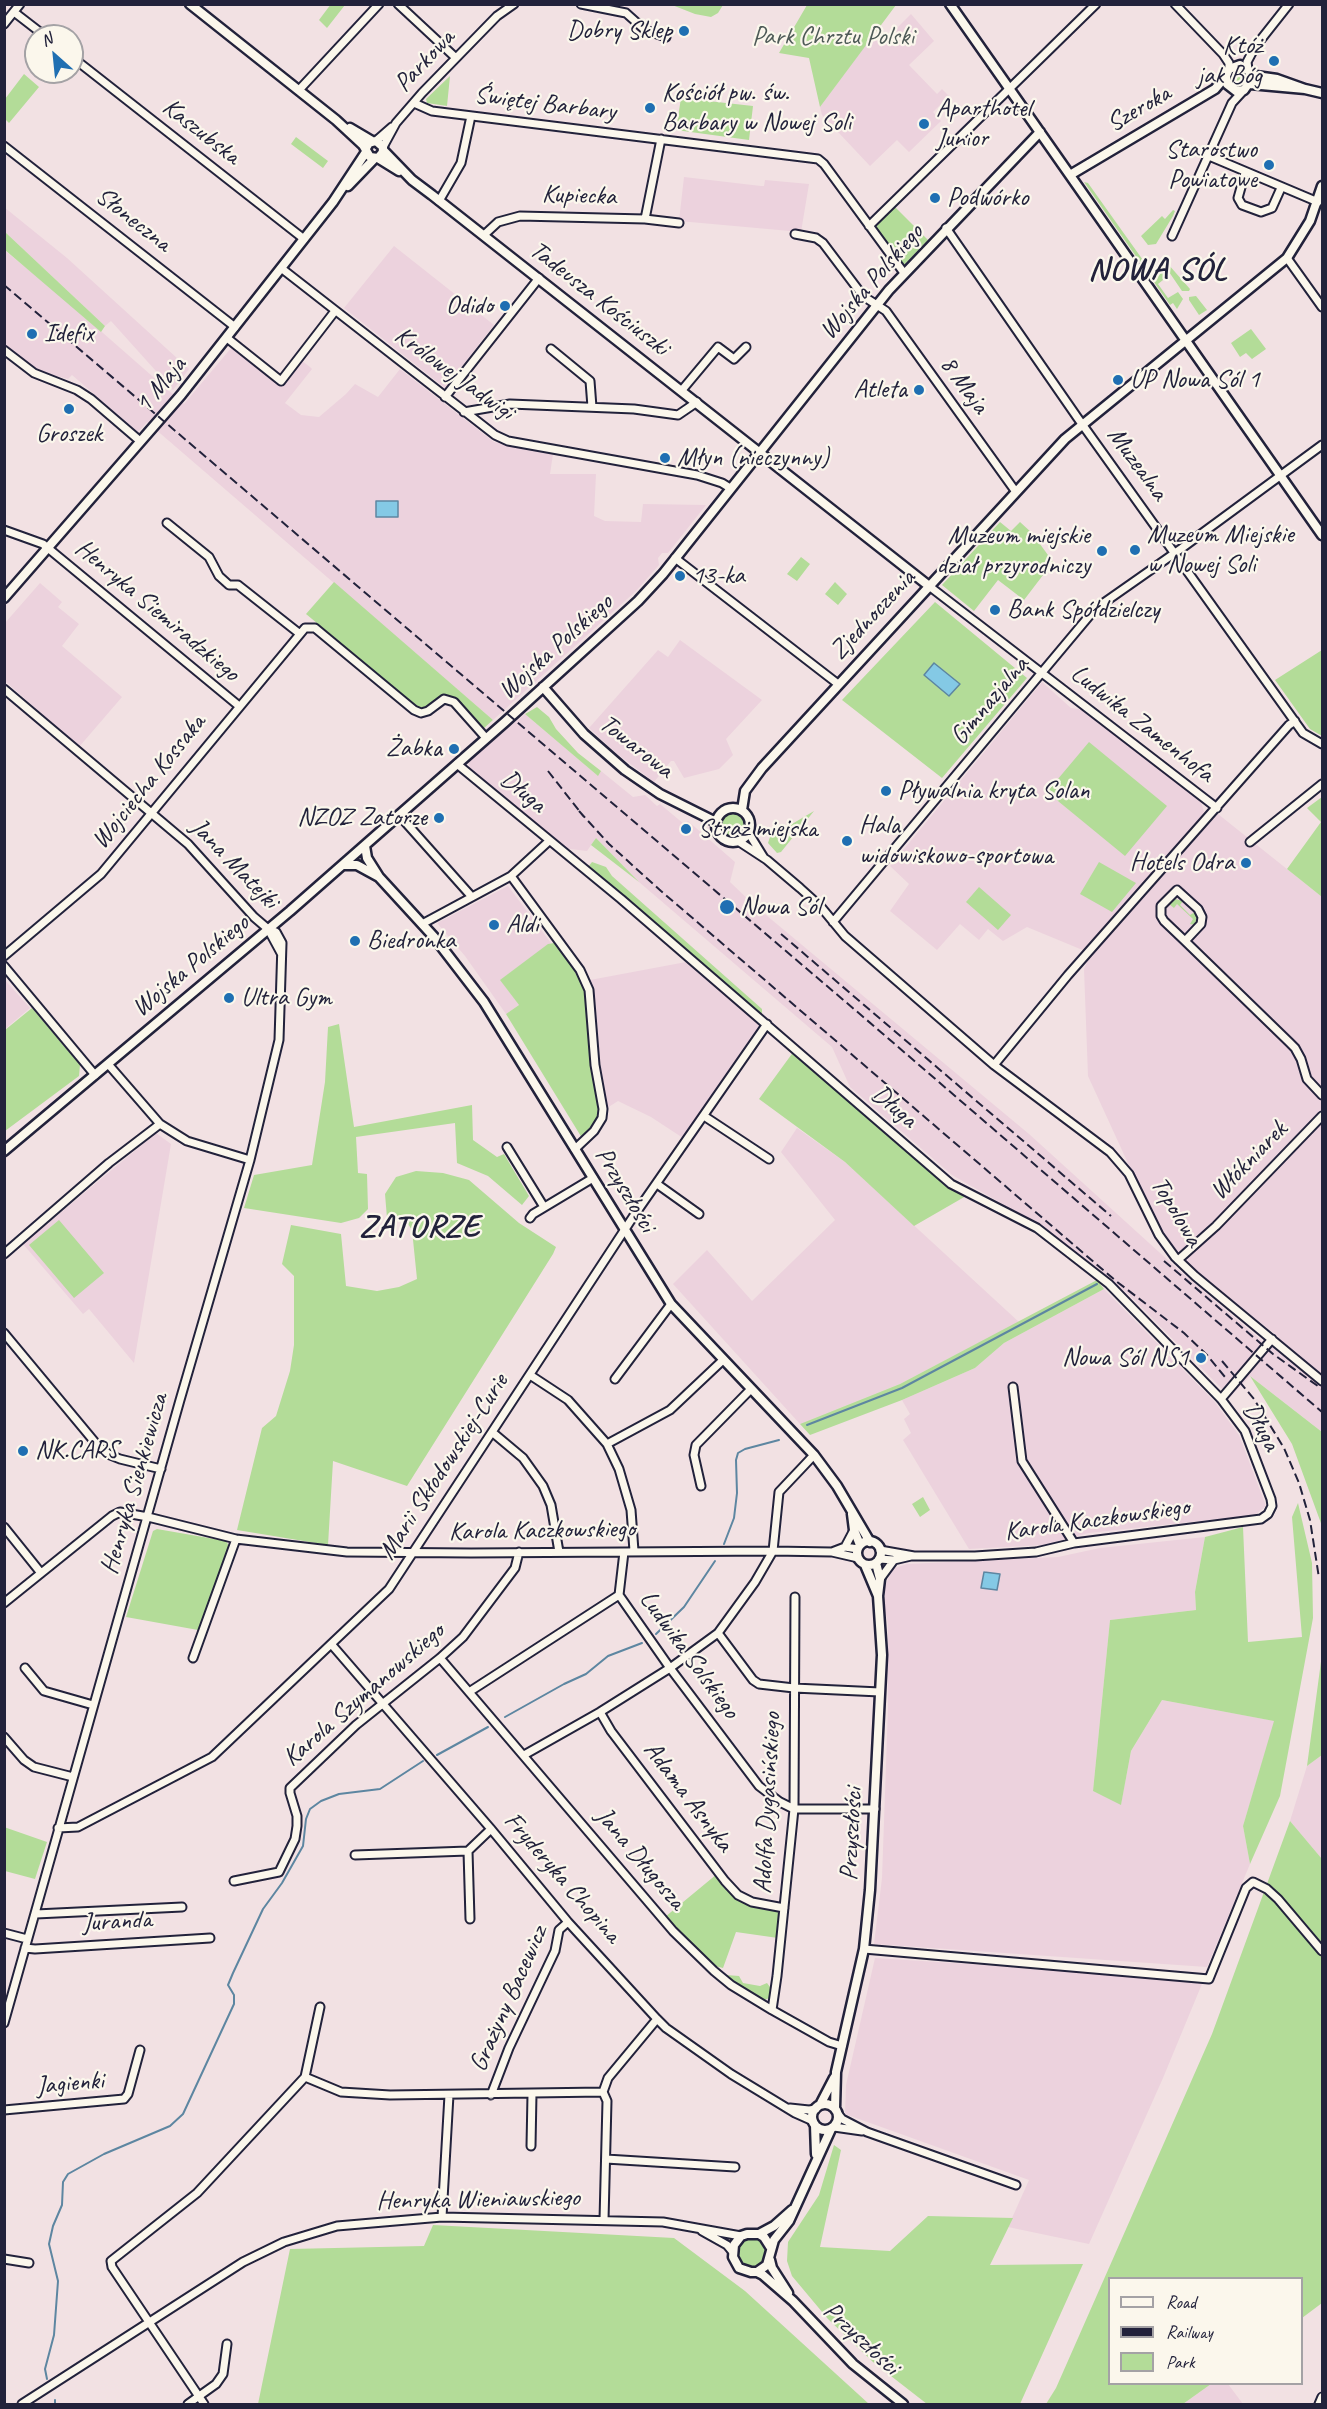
<!DOCTYPE html>
<html>
<head>
<meta charset="utf-8">
<style>
  body { margin:0 }
  #map { position:relative; width:1327px; height:2409px; overflow:hidden; background:#f2e1e3; font-family:Caveat,sans-serif }
  canvas { display:block }
  .frame { position:absolute; inset:0; border:6px solid #22223b; pointer-events:none }
  .legend { position:absolute; left:1108px; top:2277px; width:195px; height:108px; box-sizing:border-box; background:#fbf7ec; border:2px solid #a4a2a5; margin:0; padding:8px 10px; list-style:none; font-size:18px; color:#22223b }
  .legend li { display:flex; align-items:center; gap:12px; height:30px }
  .legend b { width:30px; border:2px solid #a4a2a5 }
  .north { position:absolute; left:24px; top:24px; width:60px; height:60px; box-sizing:border-box; background:#fbf7ec; border:2px solid #a4a2a5; border-radius:50%; rotate:333deg; font-size:16px; font-weight:700; line-height:24px; text-align:center; color:#22223b }
  .north::after { content:''; display:block; margin:auto; width:21px; height:27px; background:#1f6fb2; clip-path:polygon(50% 0,100% 100%,50% 72%,0 100%) }
</style>
</head>
<body>
<div id="map">
<canvas width="1327" height="2409"></canvas>
<div class="frame"></div>
<ul class="legend">
<li><b style="height:8px;background:#fbf7ec"></b>Road</li>
<li><b style="height:8px;background:#22223b"></b>Railway</li>
<li><b style="height:16px;background:#b3dc98"></b>Park</li>
</ul>
<div class="north">N</div>
</div>
<script>
const context = document.querySelector('canvas').getContext('2d');
context.lineJoin = 'round';
function fillPath(path, color) { context.fillStyle = color; context.fill(path, 'evenodd'); }
const poly = rows => new Path2D(rows.map(r => 'M' + r).join(''));
function trace(path, color, width, dash) { context.strokeStyle = color; context.lineWidth = width; context.lineCap = dash ? 'butt' : 'round'; context.setLineDash(dash || []); context.stroke(path); }
function label(font, color, halo, rows, align = 'center') {
  context.font = font + ' Caveat,sans-serif'; context.lineWidth = 4.5; context.setLineDash([]); context.textBaseline = 'middle'; context.strokeStyle = halo; context.fillStyle = color; for (const [text, x, y, turn = 0] of rows) {
    context.save(); context.translate(x, y); context.rotate((+turn || 0) * Math.PI / 180); context.textAlign = isNaN(turn) ? turn : align; if (halo) context.strokeText(text, 0, 0); context.fillText(text, 0, 0); context.restore();
  }
}
fillPath(poly([
  [911,14,934,41,909,65,937,94,942,89,949,96,933,112,941,121,909,152,897,140,870,166,822,115,820,107,872,36,882,43],
  [684,177,761,186,764,186,765,180,809,184,801,232,679,221],
  [4,207,67,258,189,369,173,390,111,321,105,326,5,232],
  [394,246,494,325,445,388,344,308],
  [4,250,54,290,184,404,232,347,281,385,301,360,310,367,312,369,285,403,301,415,319,417,346,394,355,384,378,397,400,369,494,442,553,454,550,474,596,474,594,516,605,521,641,522,643,504,706,505,668,553,662,553,658,558,659,565,636,591,493,720,147,422,138,432,72,375,68,379,38,371,5,345],
  [40,583,62,602,58,607,79,624,62,646,122,697,79,747,5,681,5,623],
  [680,640,762,700,726,739,733,755,719,769,684,778,674,761,671,761,654,782,616,753,589,728,658,650,668,657],
  [1042,682,1071,708,1085,710,1188,791,1201,802,1205,815,1085,951,1027,927,1003,941,988,929,979,940,960,924,937,950,890,911,909,884,890,866],
  [525,714,597,775,601,771,633,797,645,795,657,806,660,804,684,824,688,821,735,862,730,882,754,905,1029,1134,1181,1272,1268,1346,1273,1347,1279,1337,1172,1253,1165,1244,1088,1076,1084,969,1091,953,1218,814,1322,897,1322,1432,1250,1376,1230,1397,1129,1295,1092,1264,1001,1203,952,1175,850,1087,832,1047,639,882,596,838,587,851,562,848,471,773,468,762],
  [508,886,551,943,501,980,519,1005,506,1014,465,956,437,923],
  [686,962,757,1019,759,1027,683,1138,651,1117,618,1101,607,1108,601,1076,596,1005,590,980],
  [5,980,30,1008,5,1029],
  [797,1128,845,1162,1019,1322,900,1384,800,1424,673,1284,707,1250,752,1301,835,1220,781,1152],
  [156,1133,171,1144,134,1363,89,1309,83,1314,23,1244],
  [1104,1289,1214,1401,1239,1435,1266,1506,1255,1515,1089,1533,1043,1545,969,1549,903,1440,911,1433,904,1419,910,1414,902,1400,975,1368,1004,1343],
  [1205,1537,1195,1592,1196,1610,1110,1620,1093,1791,1121,1804,1131,1751,1162,1700,1275,1721,1243,1826,1250,1864,1207,1967,874,1944,882,1878,888,1708,888,1624,884,1605,885,1587,892,1569,907,1564,1058,1557,1100,1548],
  [1322,1755,1322,1859,1290,1821,1307,1766],
  [875,1958,1204,1979,1163,2078,1089,2244,1008,2227,1029,2180,845,2114,846,2085],
  [1211,2384,1228,2384,1243,2404,1183,2404]
]), '#ecd2dd');
fillPath(poly([
  [331,4,345,5,327,28,319,20],
  [672,5,723,5,718,13,711,17,695,14],
  [807,5,896,5,820,107,809,58,779,53],
  '1230 78a8 8 0 1 1 16 0a8 8 0 1 1-16 0Z',
  [24,74,39,87,9,123,5,119,5,99],
  [450,76,447,106,427,103,426,99],
  [681,98,753,106,749,140,676,130],
  [296,137,328,161,323,168,291,144],
  [1084,182,1088,183,1155,277,1164,271,1168,276,1158,284,1168,298,1178,292,1183,299,1177,309,1173,303,1170,305],
  [893,205,928,240,902,267,872,225],
  [1173,210,1175,211,1173,216,1156,244,1148,245,1141,236,1162,216,1165,219],
  [5,232,105,326,101,332,5,250],
  [1168,264,1190,289,1189,291,1182,291,1165,266],
  [1196,296,1207,310,1199,315,1189,300,1189,297],
  [1251,329,1266,349,1252,359,1246,353,1240,357,1231,343],
  [1000,522,1011,531,1020,522,1032,533,1053,562,1024,600,998,580,974,611,942,585],
  [801,557,810,564,797,581,787,574],
  [334,582,493,720,483,729,454,697,445,695,424,709,418,707,306,614],
  [835,582,847,594,838,605,825,594],
  [935,602,1027,678,942,778,842,700],
  [1322,650,1322,736,1310,729,1275,680],
  [537,707,549,717,556,729,578,753,601,771,598,776,525,714],
  [1089,742,1167,806,1125,856,1047,792],
  [1322,797,1322,897,1287,869,1321,822,1307,808],
  [814,811,781,852,777,853,768,843,770,837],
  '722 825a11 11 0 1 1 22 0a11 11 0 1 1-22 0Z',
  [596,838,639,882,591,845],
  [592,862,606,867,612,876,762,1009,762,1014,591,871,588,867],
  [1099,862,1136,883,1112,912,1080,894],
  [979,887,1011,915,998,930,966,902],
  [1175,899,1183,901,1180,905,1190,915,1195,912,1197,917,1195,925,1190,924,1193,919,1177,904,1174,908,1169,904],
  [554,943,574,970,584,989,593,1080,598,1108,597,1118,582,1138,506,1014,519,1005,500,980,548,944],
  [32,1008,80,1065,79,1076,5,1131,5,1030],
  [339,1024,354,1127,472,1105,473,1140,497,1157,504,1154,529,1196,522,1205,488,1176,457,1163,455,1123,356,1137,358,1173,367,1174,368,1209,359,1218,341,1223,244,1208,254,1175,312,1165,325,1082,328,1027],
  [794,1051,952,1188,966,1196,914,1226,845,1162,759,1099],
  [416,1171,443,1173,469,1180,519,1223,556,1247,553,1254,407,1486,333,1461,328,1545,237,1530,262,1428,276,1416,290,1371,294,1345,294,1276,282,1264,291,1225,341,1234,346,1286,377,1291,399,1287,417,1279,412,1230,406,1221,387,1218,385,1194,396,1177],
  [59,1220,104,1273,74,1298,29,1245],
  [1097,1280,1104,1289,1004,1343,975,1368,902,1400,810,1435,800,1424,900,1384],
  [1250,1376,1322,1432,1322,1526,1292,1444],
  [923,1497,930,1510,920,1517,912,1504],
  [1298,1503,1312,1563,1313,1618,1280,1796,1250,1864,1243,1826,1274,1721,1162,1700,1131,1751,1121,1805,1093,1791,1110,1620,1196,1610,1195,1592,1205,1537,1243,1527,1248,1642,1302,1637,1292,1517],
  [157,1529,226,1541,229,1546,198,1630,126,1617,153,1531],
  [1322,1654,1322,1755,1307,1766],
  [1290,1821,1322,1859,1322,2303,1302,2318,1302,2278,1110,2278,1110,2384,1211,2384,1183,2404,1046,2404,1056,2388,1212,2034],
  [4,1827,47,1842,35,1879,5,1871],
  [717,1874,736,1897,778,1903,780,1906,778,1938,736,1932,723,1968,711,1965,665,1917],
  [726,1975,739,1976,743,1983,760,1986,767,1983,773,1991,772,1997,762,2001],
  [834,2145,841,2150,820,2247,890,2251,928,2216,1013,2218,990,2265,1083,2264,1020,2404,927,2404,873,2362,828,2319,792,2276,787,2261,788,2242,819,2195],
  [433,2225,674,2238,745,2291,869,2404,258,2404,290,2249,424,2246],
  '737 2253a15 15 0 1 1 30 0a15 15 0 1 1-30 0Z'
]), '#b3dc98');
const water = poly([
  [376,501,398,501,398,517,376,517,376,501],
  [934,663,960,684,949,696,924,675,934,663],
  [984,1572,1000,1574,997,1590,981,1588,984,1572]
]);
fillPath(water, '#84c9e5');
trace(water, '#5d86a1', 1.5);
trace(poly([
  [807,1425,902,1388,1097,1284],
  [724,1544,734,1518,737,1493,736,1460,738,1453,745,1449,779,1440],
  [656,1634,684,1607,715,1561],
  [505,1717,564,1684,586,1674,608,1656,642,1643],
  [437,1755,488,1727],
  [47,2379,45,2369,54,2335,58,2281,49,2244,53,2226,62,2205,63,2182,68,2174,104,2154,170,2126,183,2114,234,2004,234,1995,228,1985,233,1973,263,1909,282,1883,303,1846,306,1819,310,1809,321,1801,339,1794,380,1789,423,1761],
  [55,2404,55,2400]
]), '#5d86a1', 2);
const minor = poly([
  [398,4,456,58],
  [581,4,626,13,645,30,666,37],
  [1175,4,1223,54,1229,63,1229,69],
  [14,12,45,36],
  [4,24,20,4],
  [72,57,304,239],
  [1248,69,1247,62,1255,47,1289,4],
  [299,90,379,4],
  [414,103,432,111,818,159,824,164,904,273],
  [376,141,392,127],
  [4,146,235,327],
  [383,147,396,123,422,93,497,16,514,4],
  [1209,156,1318,202],
  [1245,173,1238,198,1242,205,1261,212,1272,208,1281,188],
  [439,201,461,163,471,116],
  [645,219,661,139],
  [869,226,1096,4],
  [946,228,1077,417,1303,733,1322,744],
  [795,234,816,238,823,243,863,296,886,311,1016,492],
  [484,235,498,222,520,216,645,219,679,223],
  [1172,236,1232,103,1244,90],
  [1287,258,1322,307],
  [281,268,495,435,508,441,697,475,722,483,730,488],
  [227,338,281,381,335,311],
  [551,349,590,381,592,407],
  [4,350,34,373,77,390,91,399,140,441],
  [682,390,718,347,734,359,746,347],
  [445,397,539,278],
  [464,412,510,404,634,409,678,415,697,402],
  [167,523,209,557,219,576,229,585,238,585,300,634],
  [4,530,43,544,239,706],
  [675,558,838,684],
  [929,586,1217,808],
  [4,689,188,844,254,917,268,929,276,932,282,943,279,1040,250,1160,180,1400,4,2023],
  [457,764,621,899,951,1184,1037,1228,1109,1284,1221,1399,1245,1431,1271,1499,1272,1506,1268,1514,1261,1519,1074,1543,1036,1552,975,1556,914,1556,880,1550],
  [399,815,472,897],
  [748,832,764,858],
  [738,841,767,860,800,888,821,907,845,936,994,1065,1110,1152,1129,1174,1159,1235,1175,1257,1195,1276,1322,1381],
  [1250,842,1322,784],
  [511,876,549,841],
  [833,922,1095,609,1182,548,1322,445],
  [422,924,511,876,580,970,589,990,595,1065,603,1109,602,1118,594,1131,575,1149],
  [268,929,281,953],
  [1185,941,1201,924,1202,917,1198,909,1177,890,1161,906,1161,916,1164,921,1185,941,1289,1042,1295,1048,1301,1059,1307,1079,1322,1095],
  [4,956,101,874,305,628,315,628,414,710,421,713,428,711,444,699,454,702,486,738],
  [4,966,95,1075],
  [108,1064,160,1124,187,1141,250,1160],
  [994,1065,1068,975,1289,725,1295,721],
  [704,1116,769,1159],
  [507,1147,544,1207],
  [657,1184,699,1214],
  [530,1218,533,1214,593,1178],
  [4,1254,109,1163,160,1124],
  [1178,1260,1216,1226,1322,1116],
  [4,1333,98,1446,110,1455,120,1459,161,1469],
  [530,1375,568,1400,607,1444,619,1469,631,1510,634,1551],
  [615,1379,671,1304],
  [1013,1387,1022,1461,1074,1543],
  [1221,1399,1272,1339],
  [492,1432,523,1458,543,1486,551,1505,559,1552],
  [607,1444,670,1410,723,1360],
  [701,1486,694,1455,696,1445,751,1389],
  [4,1527,41,1573],
  [845,1547,854,1530],
  [832,1552,845,1547,858,1549],
  [879,1559,894,1560,911,1556],
  [880,1579,894,1560],
  [619,1595,670,1668,759,1786,780,1802,794,1809,875,1809],
  [4,1603,112,1516,120,1512,148,1517,236,1539,347,1552,471,1553,773,1551,832,1552,858,1558],
  [718,1633,753,1680,759,1684,794,1688,880,1692],
  [332,1645,491,1829,568,1922,657,2019,666,2028,731,2074,795,2113,813,2121],
  [193,1658,236,1539],
  [440,1658,673,1931,714,1971,731,1985,772,2010,829,2042,842,2046],
  [25,1668,44,1691,93,1705],
  [469,1692,619,1595,624,1552],
  [600,1712,611,1731,725,1881,738,1895,752,1902,784,1908],
  [4,1737,24,1760,34,1767,73,1777],
  [524,1755,600,1712,670,1668,718,1633,755,1582,773,1551,779,1492,814,1455],
  [58,1828,78,1827,212,1757,389,1589,633,1217,767,1024],
  [468,1851,491,1829],
  [355,1855,468,1851,470,1919],
  [234,1881,279,1872,295,1839,297,1826,297,1816,290,1793,290,1788,356,1725,440,1658,463,1637,515,1568,519,1552],
  [36,1914,182,1907],
  [4,1933,27,1939],
  [25,1948,35,1949,210,1938],
  [864,1949,1209,1979,1246,1888,1253,1882,1267,1889,1278,1899,1322,1951],
  [772,2010,777,1976,794,1809,795,1597],
  [305,2077,341,2092,390,2095,603,2092],
  [491,2095,509,2048,555,1951,559,1930,568,1922],
  [790,2108,809,2110,816,2109],
  [4,2110,124,2099,128,2094,140,2050],
  [838,2114,842,2119,867,2132,1016,2185],
  [834,2127,862,2131],
  [531,2146,532,2094],
  [606,2159,735,2167],
  [442,2217,449,2095],
  [604,2220,607,2101,603,2092,608,2078,657,2019],
  [702,2231,727,2245,732,2251],
  [4,2259,29,2263],
  [22,2404,243,2262,284,2242,337,2226,442,2217,663,2222,741,2236],
  [188,2404,216,2384,223,2374,227,2344],
  [204,2404,112,2267,111,2261,197,2193,305,2077,320,2007],
  [1319,2404,1322,2397]
]);
const tertiary = poly([
  [190,4,336,120,363,145,370,157,378,158,383,152,383,147,376,141,369,143,366,148],
  [950,4,1322,535],
  [1250,72,1251,80,1244,90,1236,91,1227,84,1226,76,1229,69,1240,65,1256,76,1277,79,1305,89],
  [1250,84,1305,89,1322,93],
  [350,128,372,141],
  [383,150,412,180,432,195,929,586],
  [378,158,399,171],
  [1070,175,1215,89,1226,76],
  [348,186,375,158],
  [4,598,181,395,333,202,366,152],
  [543,687,584,734,625,770,660,794,716,822],
  '716 825a17 17 0 1 1 34 0a17 17 0 1 1-34 0Z',
  [742,810,745,791,762,768,1065,439,1287,258,1310,221,1322,186],
  [365,846,367,858,379,877,434,937,484,1002,671,1304,814,1455,837,1486,870,1542],
  [343,865,357,865,379,877],
  [4,1151,290,911,505,722,638,601,663,574,889,290,1040,132],
  [852,1514,854,1530,860,1545],
  '857 1553a12 12 0 1 1 24 0a12 12 0 1 1-24 0Z',
  [865,1565,878,1596],
  '812 2117a13 13 0 1 1 26 0a13 13 0 1 1-26 0Z',
  [820,2105,834,2078],
  [835,2108,836,2072,864,1949,870,1890,882,1655,878,1596,880,1579,876,1563],
  [815,2125,816,2154],
  [759,2234,774,2226,792,2210],
  [771,2248,764,2237,759,2234,747,2234,741,2236,734,2245,733,2257,739,2268,751,2272,757,2272,767,2265,774,2240,789,2221,831,2129],
  [770,2260,772,2268,788,2293],
  [757,2272,763,2275,793,2301,853,2364,903,2404]
]);
trace(minor, '#22223b', 11);
trace(tertiary, '#22223b', 13);
trace(minor, '#fbf7ec', 7);
trace(tertiary, '#fbf7ec', 8);
trace(poly([
  [4,285,861,1015,1322,1412],
  [548,771,584,817],
  [579,811,609,844,661,891,1116,1281,1184,1333,1207,1355,1225,1377],
  [781,934,1111,1216],
  [1164,1261,1273,1354,1322,1389],
  [1222,1361,1254,1399,1284,1448,1299,1483,1310,1520,1319,1578]
]), '#22223b', 2, [9, 4.5]);
for (const [x, y, r, color] of [
  [684,31,6,"#1f6fb2"],
  [1274,61,6,"#1f6fb2"],
  [650,108,6,"#1f6fb2"],
  [924,124,6,"#1f6fb2"],
  [1269,165,6,"#1f6fb2"],
  [935,198,6,"#1f6fb2"],
  [505,306,6,"#1f6fb2"],
  [32,334,6,"#1f6fb2"],
  [1118,380,6,"#1f6fb2"],
  [919,390,6,"#1f6fb2"],
  [69,409,6,"#1f6fb2"],
  [665,458,6,"#1f6fb2"],
  [1135,550,6,"#1f6fb2"],
  [1102,551,6,"#1f6fb2"],
  [680,576,6,"#1f6fb2"],
  [995,610,6,"#1f6fb2"],
  [454,749,6,"#1f6fb2"],
  [886,791,6,"#1f6fb2"],
  [439,818,6,"#1f6fb2"],
  [686,829,6,"#1f6fb2"],
  [847,841,6,"#1f6fb2"],
  [1246,863,6,"#1f6fb2"],
  [727,907,8,"#1f6fb2"],
  [494,925,6,"#1f6fb2"],
  [355,941,6,"#1f6fb2"],
  [229,998,6,"#1f6fb2"],
  [1201,1358,6,"#1f6fb2"],
  [23,1451,6,"#1f6fb2"]
]) { const dot = new Path2D(); dot.arc(x, y, r, 0, 2 * Math.PI); context.fillStyle = color; context.fill(dot); trace(dot, '#fbf7ec', 2); }
label('26px', '#22223b', '#fbf7ec', [
  ["Dobry Sklep",672,31,"right"],
  ["Któż",1262,46,"right"],
  ["jak Bóg",1262,76,"right"],
  ["Kościół pw. św.",662,93],
  ["Barbary w Nowej Soli",662,123],
  ["Aparthotel",936,109],
  ["Junior",936,139],
  ["Starostwo",1257,150,"right"],
  ["Powiatowe",1257,180,"right"],
  ["Podwórko",947,198],
  ["Odido",493,306,"right"],
  ["Idefix",44,334],
  ["UP Nowa Sól 1",1130,380],
  ["Atleta",907,390,"right"],
  ["Groszek",69,434,"center"],
  ["Młyn (nieczynny)",677,458],
  ["Muzeum Miejskie",1147,535],
  ["w Nowej Soli",1147,565],
  ["Muzeum miejskie",1090,536,"right"],
  ["dział przyrodniczy",1090,566,"right"],
  ["13-ka",692,576],
  ["Bank Spółdzielczy",1007,610],
  ["Żabka",442,749,"right"],
  ["Pływalnia kryta Solan",898,791],
  ["NZOZ Zatorze",427,818,"right"],
  ["Hala",859,826],
  ["widowiskowo-sportowa",859,856],
  ["Straż miejska",698,829],
  ["Hotels Odra",1234,863,"right"],
  ["Nowa Sól",740,907],
  ["Aldi",506,925],
  ["Biedronka",367,941],
  ["Ultra Gym",241,998],
  ["Nowa Sól NS1",1189,1358,"right"],
  ["NK.CARS",35,1451]
], 'left');
label('26px', '#4e5a57', '#fbf7ec', [
  ["Park Chrztu Polski",833,37]
]);
label('26px', '#22223b', '#fbf7ec', [
  ["Parkowa",425,61,-47],
  ["Świętej Barbary",545,104,7],
  ["Szeroka",1139,109,-30],
  ["Kaszubska",201,132,38],
  ["Kupiecka",579,196,2],
  ["Słoneczna",133,220,38],
  ["Wojska Polskiego",872,282,-49],
  ["Tadeusza Kościuszki",599,299,38],
  ["Królowej Jadwigi",454,374,36],
  ["1 Maja",161,385,-50],
  ["8 Maja",964,385,54],
  ["Muzealna",1137,464,54],
  ["Henryka Siemiradzkiego",157,611,40],
  ["Zjednoczenia",873,615,-47],
  ["Wojska Polskiego",556,647,-42],
  ["Gimnazjalna",990,701,-50],
  ["Ludwika Zamenhofa",1142,724,38],
  ["Towarowa",636,747,38],
  ["Wojciecha Kossaka",149,782,-51],
  ["Długa",523,792,40],
  ["Jana Matejki",234,864,46],
  ["Wojska Polskiego",191,966,-40],
  ["Długa",894,1107,41],
  ["Włókniarek",1249,1161,-46],
  ["Przyszłości",625,1190,59],
  ["Topolowa",1176,1212,59],
  ["Długa",1261,1427,62],
  ["Marii Skłodowskiej-Curie",444,1467,-57],
  ["Henryka Sienkiewicza",135,1484,-74],
  ["Karola Kaczkowskiego",1097,1520,-8],
  ["Karola Kaczkowskiego",542,1531,-1],
  ["Ludwika Solskiego",689,1655,54],
  ["Karola Szymanowskiego",364,1695,-41],
  ["Adama Asnyka",688,1797,53],
  ["Adolfa Dygasińskiego",768,1803,-87],
  ["Przyszłości",852,1834,-87],
  ["Jana Długosza",640,1859,50],
  ["Fryderyka Chopina",562,1878,49],
  ["Juranda",117,1922,-3],
  ["Grażyny Bacewicz",509,1999,-66],
  ["Jagienki",70,2084,-5],
  ["Henryka Wieniawskiego",478,2200,-1],
  ["Przyszłości",861,2339,43]
]);
context.letterSpacing = '1.5px';
label('bold 32px', '#22223b', '#fbf7ec', [
  ["NOWA SÓL",1158,271],
  ["ZATORZE",420,1228]
]);
context.letterSpacing = '0px';
</script>
</body>
</html>
